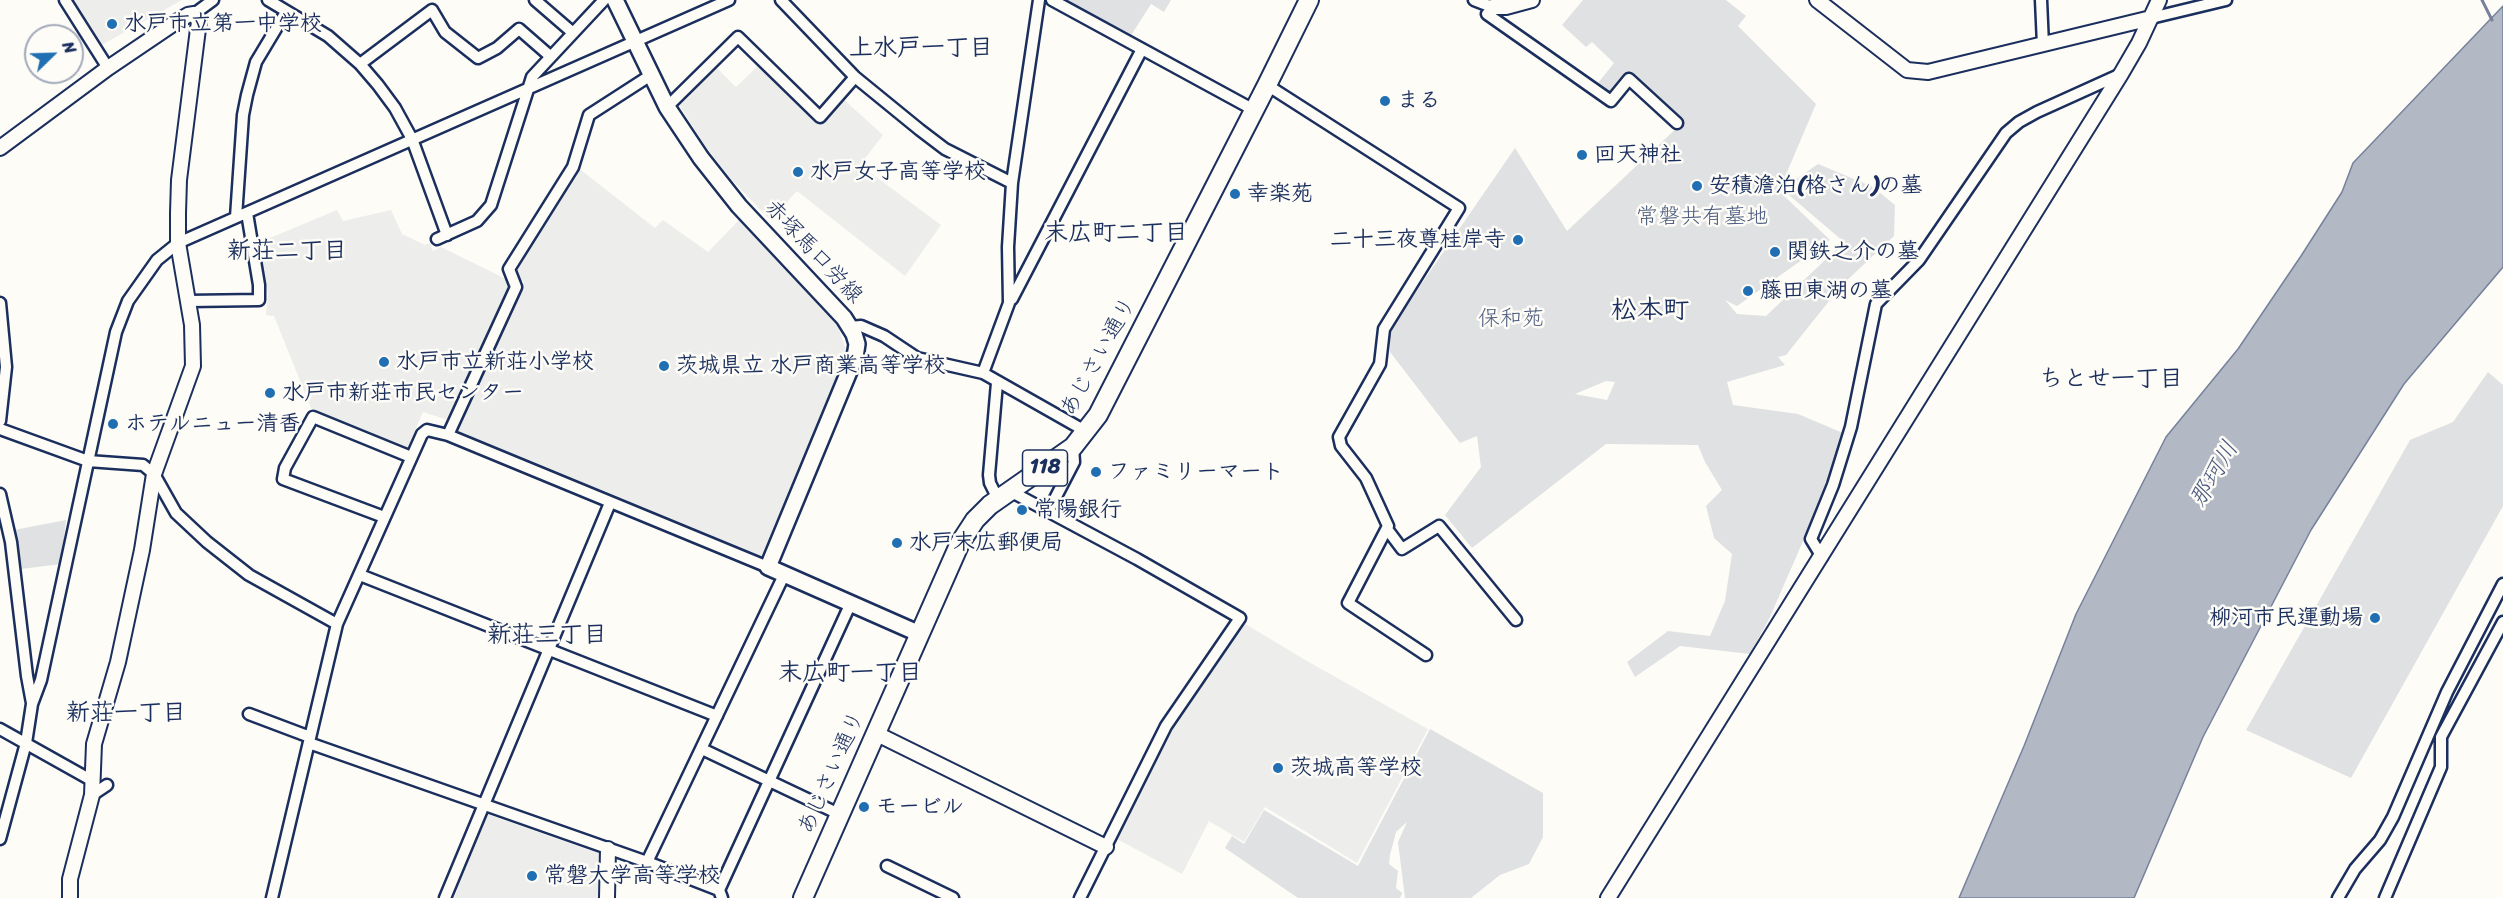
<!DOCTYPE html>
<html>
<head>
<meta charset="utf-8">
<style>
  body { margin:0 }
  #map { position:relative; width:2503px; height:898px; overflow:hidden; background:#fdfcf7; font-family:Sriracha,sans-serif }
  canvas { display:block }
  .north { position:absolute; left:24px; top:24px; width:60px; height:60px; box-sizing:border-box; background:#fdfcf7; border:2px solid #a3aaba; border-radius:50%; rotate:67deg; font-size:16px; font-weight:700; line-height:24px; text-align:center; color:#1b2f5e }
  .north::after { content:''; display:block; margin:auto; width:21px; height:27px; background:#1f6fb2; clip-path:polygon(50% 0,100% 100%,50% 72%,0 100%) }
</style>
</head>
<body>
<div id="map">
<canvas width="2503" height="898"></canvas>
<div class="north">N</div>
</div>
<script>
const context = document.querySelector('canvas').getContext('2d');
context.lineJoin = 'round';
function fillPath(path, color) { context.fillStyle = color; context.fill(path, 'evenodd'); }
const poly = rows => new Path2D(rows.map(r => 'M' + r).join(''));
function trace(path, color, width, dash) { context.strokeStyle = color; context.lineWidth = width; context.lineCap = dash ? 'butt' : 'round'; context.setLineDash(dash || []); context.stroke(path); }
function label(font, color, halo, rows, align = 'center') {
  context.font = font + ' Sriracha,"Klee One",sans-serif'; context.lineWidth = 5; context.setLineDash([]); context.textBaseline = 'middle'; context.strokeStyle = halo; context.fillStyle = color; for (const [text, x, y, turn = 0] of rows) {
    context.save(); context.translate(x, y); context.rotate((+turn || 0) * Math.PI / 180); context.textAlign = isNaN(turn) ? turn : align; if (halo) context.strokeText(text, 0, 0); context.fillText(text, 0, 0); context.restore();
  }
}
fillPath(poly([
  [71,0,182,0,98,47],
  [761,63,819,121,841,97,883,135,860,165,941,225,905,276,797,191,770,220,731,179,703,143,677,101,713,64,736,87],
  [577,167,655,228,663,220,708,252,741,218,838,325,846,351,840,381,763,557,454,431,524,282,514,274,513,267],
  [337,210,343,221,391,210,402,234,425,245,430,243,433,251,441,247,508,280,512,288,448,420,423,412,407,449,311,408,274,316,266,315,268,294,258,243],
  [1242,622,1307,661,1428,729,1357,863,1265,807,1244,842,1209,821,1182,874,1113,837,1169,727],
  [487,814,601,854,602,898,454,898]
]), '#edeeec');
fillPath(poly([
  [1064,0,1171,0,1164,12,1151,4,1130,37],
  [1583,0,1726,0,1746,16,1738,26,1816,104,1779,191,1830,240,1737,306,1725,300,1737,314,1766,316,1844,242,1782,189,1818,164,1873,187,1895,205,1894,236,1841,286,1786,355,1778,357,1785,365,1727,382,1733,405,1798,414,1843,433,1827,486,1770,617,1750,654,1680,646,1635,677,1627,662,1668,631,1710,636,1725,601,1732,554,1714,538,1706,506,1722,490,1705,462,1698,445,1606,444,1472,548,1445,515,1481,467,1477,436,1460,443,1390,352,1389,331,1515,148,1567,231,1681,124,1626,73,1610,92,1598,83,1614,63,1592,42,1586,47,1562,25],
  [1606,381,1615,382,1607,400,1575,394],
  [2488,372,2503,385,2503,506,2351,778,2246,730,2410,440,2453,422],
  [66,520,61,564,21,569,14,530],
  [1430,729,1543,793,1543,837,1529,864,1500,875,1471,898,1405,898,1398,842,1407,822,1396,832,1390,855,1389,864,1398,871,1396,888,1402,893,1400,898,1298,898,1225,848,1232,836,1244,844,1264,810,1358,866]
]), '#e0e1e3');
const water = poly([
  [2503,6,2503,267,2404,384,2311,530,2203,737,2134,898,1959,898,2024,746,2076,614,2166,437,2238,349,2301,256,2342,192,2353,163,2503,6]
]);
fillPath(water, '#b3b8c5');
trace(water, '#76819c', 1.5);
trace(poly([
  [2482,0,2492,20]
]), '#76819c', 3);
const minor = poly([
  [65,0,108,68],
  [268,0,328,36,360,64,378,85,395,108,412,139,447,235],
  [535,0,572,32],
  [781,0,855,77,920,130,945,149,1012,183],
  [1052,0,1254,110],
  [1474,0,1492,7],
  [2041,0,2043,45],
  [194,14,213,0],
  [1487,14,1611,101,1629,79,1677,123],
  [2151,18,2226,0],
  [360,64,432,10,445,32,478,58,497,48,519,29,550,56],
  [1267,85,1459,208,1384,329,1380,364,1339,437,1341,446,1366,478,1388,526,1348,603,1426,655],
  [667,107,738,37,820,117,855,77],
  [236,217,243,115,247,95,256,62,286,12],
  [437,239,477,221,491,205,532,77,604,0],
  [1012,299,1142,49],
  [188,301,259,300,259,285,247,213],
  [0,303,6,367,0,421],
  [850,327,861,326,884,336,917,358,983,373,1087,432],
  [983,373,1009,303,1008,247,1012,183,1039,0],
  [997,383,989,475,990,483,998,499],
  [0,429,88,461,143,465,154,474,176,513,207,542,249,575,337,624],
  [448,435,516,287,509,269,573,167,589,115,651,75],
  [1010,491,1137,559,1240,618,1166,726,1080,898],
  [0,494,11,542,27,676,32,703],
  [1048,512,1074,462,1073,447],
  [384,517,283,479,285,468,313,417,411,457],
  [1387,529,1402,549,1439,526,1516,620],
  [1822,557,1811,539,1833,485,1851,427,1876,304,1919,260,2006,133,2019,122,2037,112,2121,74],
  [360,575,717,716],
  [249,714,310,737],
  [0,729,91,780],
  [309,743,647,862,719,890,722,898],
  [702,749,839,814],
  [92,795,107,785],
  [0,839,26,743,32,704,41,680,116,332,128,301,157,260,178,243,729,0],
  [647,862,785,573],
  [887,866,953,898],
  [719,890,850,605],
  [272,898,337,624,422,434,427,430,448,435,768,567],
  [445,898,610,503],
  [2338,898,2355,869,2380,840,2393,817,2447,692,2503,584],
  [2385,898,2441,767,2441,737,2503,622]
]);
const tertiary = poly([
  [1817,0,1907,70,1928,72,2151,18],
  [1492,7,1506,7,1532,0],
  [0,148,108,68,176,22,188,15,194,14,199,21,179,180,178,213,178,243,192,325,193,366,154,474,142,550,118,662,94,744,92,795,70,879,70,898],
  [875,733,1106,847],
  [607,898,608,849],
  [1608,898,2121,74,2139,43,2159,0]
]);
const secondary = poly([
  [615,0,667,107,701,158,739,206,844,318,854,334,857,344,855,357,768,567,920,634]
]);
const trunk = poly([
  [803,898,960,543,975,520,990,505,1073,447,1098,415,1267,85,1309,0]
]);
trace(minor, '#1b2f5e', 15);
trace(tertiary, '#1b2f5e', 18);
trace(secondary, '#1b2f5e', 20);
trace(trunk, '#1b2f5e', 22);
trace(minor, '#fdfcf7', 10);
trace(tertiary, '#fdfcf7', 14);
trace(secondary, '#fdfcf7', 15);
trace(trunk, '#fdfcf7', 18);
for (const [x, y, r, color] of [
  [112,24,6,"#1f6fb2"],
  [1385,101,6,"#1f6fb2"],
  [1582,155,6,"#1f6fb2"],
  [798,172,6,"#1f6fb2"],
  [1697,186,6,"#1f6fb2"],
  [1235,194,6,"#1f6fb2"],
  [1518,240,6,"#1f6fb2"],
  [1775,252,6,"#1f6fb2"],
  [1748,291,6,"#1f6fb2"],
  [384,362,6,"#1f6fb2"],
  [664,366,6,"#1f6fb2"],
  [270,393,6,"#1f6fb2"],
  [113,424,6,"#1f6fb2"],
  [1096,472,6,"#1f6fb2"],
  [1022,510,6,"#1f6fb2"],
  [897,543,6,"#1f6fb2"],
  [2375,618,6,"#1f6fb2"],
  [1278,768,6,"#1f6fb2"],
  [864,807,6,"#1f6fb2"],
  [532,876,6,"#1f6fb2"]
]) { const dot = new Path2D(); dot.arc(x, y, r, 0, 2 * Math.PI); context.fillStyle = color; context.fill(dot); trace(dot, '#fdfcf7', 2); }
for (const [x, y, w] of [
  [1045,468,45]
]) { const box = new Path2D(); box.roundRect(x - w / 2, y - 18, w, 36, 4.5); context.fillStyle = '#fdfcf7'; context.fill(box); trace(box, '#1b2f5e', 1.5); }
label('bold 21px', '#1b2f5e', null, [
  ["118",1045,468]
]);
label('bold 22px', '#1b2f5e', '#fdfcf7', [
  ["水戸市立第一中学校",124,24],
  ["まる",1397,101],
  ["回天神社",1594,155],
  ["水戸女子高等学校",810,172],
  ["安積澹泊(格さん)の墓",1709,186],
  ["幸楽苑",1247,194],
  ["二十三夜尊桂岸寺",1506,240,"right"],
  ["関鉄之介の墓",1787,252],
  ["藤田東湖の墓",1760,291],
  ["水戸市立新荘小学校",396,362],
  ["茨城県立 水戸商業高等学校",676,366],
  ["水戸市新荘市民センター",282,393],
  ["ホテルニュー清香",125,424],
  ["ファミリーマート",1108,472],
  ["常陽銀行",1034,510],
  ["水戸末広郵便局",909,543],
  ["柳河市民運動場",2363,618,"right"],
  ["茨城高等学校",1290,768],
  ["モービル",876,807],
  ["常磐大学高等学校",544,876]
], 'left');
label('22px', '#4c5c7f', '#fdfcf7', [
  ["常磐共有墓地",1702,217],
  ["保和苑",1511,319]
]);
label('22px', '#1b2f5e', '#fdfcf7', [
  ["赤塚馬口労線",813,252,47],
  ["あじさい通り",1099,357,-61],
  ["あじさい通り",832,773,-66]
]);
label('bold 24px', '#1b2f5e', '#fdfcf7', [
  ["上水戸一丁目",921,49],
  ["末広町二丁目",1116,234],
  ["新荘二丁目",287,252],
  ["ちとせ一丁目",2111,380],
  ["新荘三丁目",547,636],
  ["末広町一丁目",850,674],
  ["新荘一丁目",126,714]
]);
label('italic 24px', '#49587d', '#fdfcf7', [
  ["那珂川",2215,475,-60]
]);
label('bold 26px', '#1b2f5e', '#fdfcf7', [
  ["松本町",1650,311]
]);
</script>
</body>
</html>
